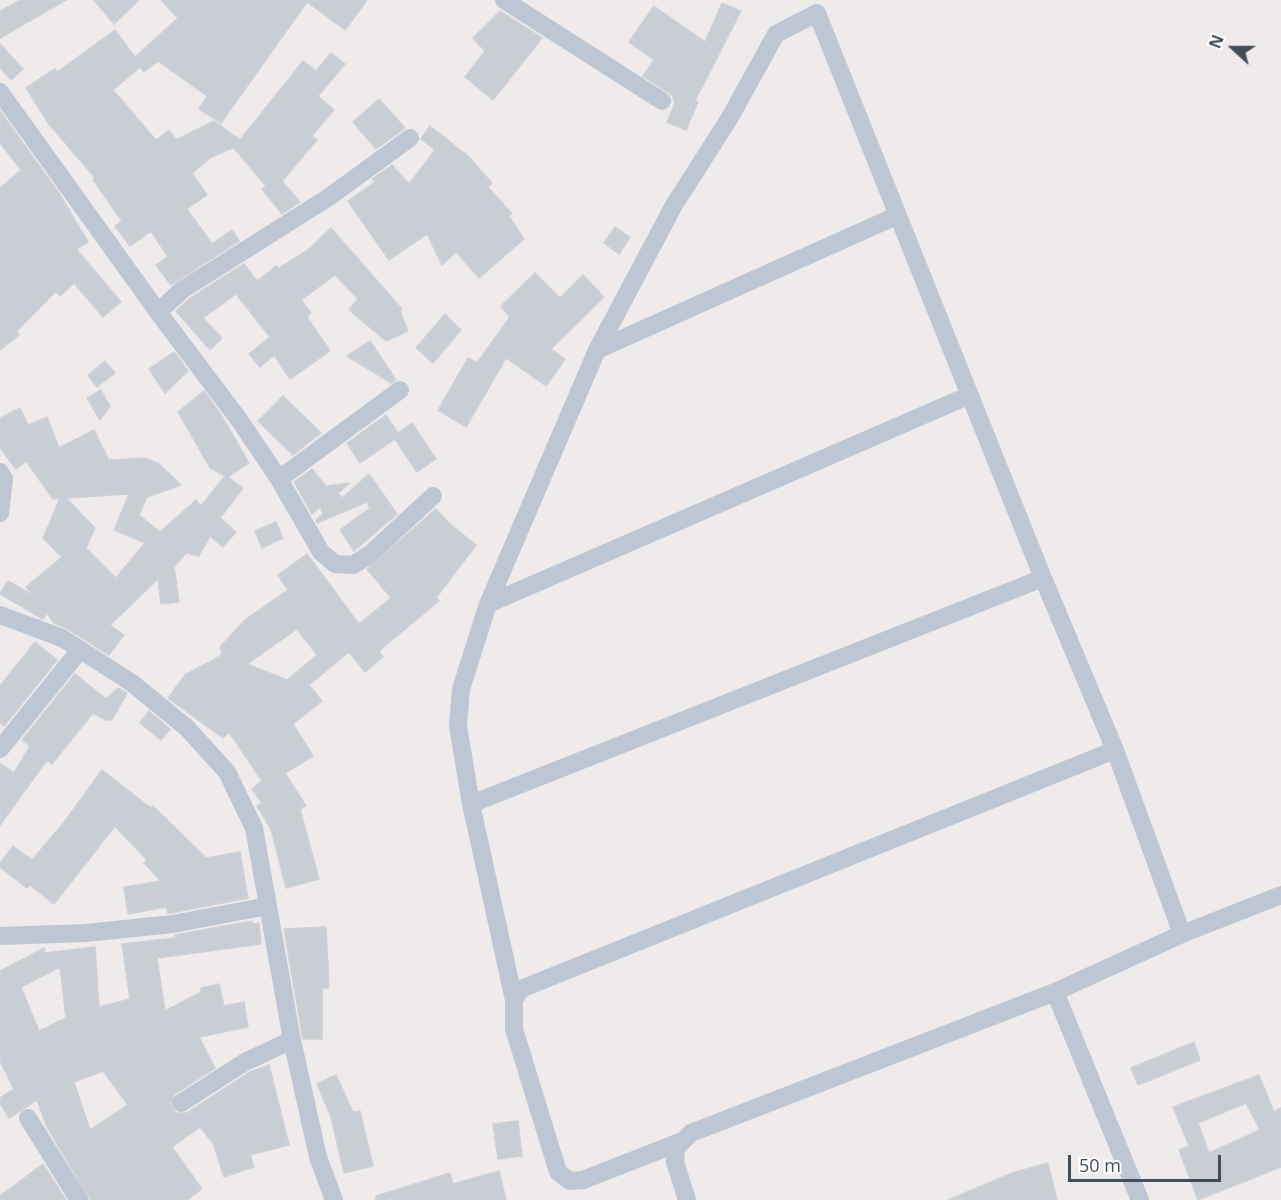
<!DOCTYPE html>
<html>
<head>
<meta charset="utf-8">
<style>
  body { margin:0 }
  #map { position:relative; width:1281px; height:1200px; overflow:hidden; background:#efebeb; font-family:"Open Sans",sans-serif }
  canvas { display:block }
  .north { position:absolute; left:1203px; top:18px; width:60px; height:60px; -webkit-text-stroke:4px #fff; paint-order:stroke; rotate:291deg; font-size:16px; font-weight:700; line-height:24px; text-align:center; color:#424e5a }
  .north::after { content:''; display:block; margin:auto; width:21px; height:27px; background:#424e5a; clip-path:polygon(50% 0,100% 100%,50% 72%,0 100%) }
  .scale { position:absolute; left:1068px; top:1155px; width:153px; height:27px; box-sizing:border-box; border:3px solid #424e5a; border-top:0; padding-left:8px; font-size:18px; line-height:21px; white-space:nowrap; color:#424e5a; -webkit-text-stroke:4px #fff; paint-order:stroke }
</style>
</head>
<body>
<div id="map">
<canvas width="1281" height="1200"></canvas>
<div class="north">N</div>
<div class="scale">50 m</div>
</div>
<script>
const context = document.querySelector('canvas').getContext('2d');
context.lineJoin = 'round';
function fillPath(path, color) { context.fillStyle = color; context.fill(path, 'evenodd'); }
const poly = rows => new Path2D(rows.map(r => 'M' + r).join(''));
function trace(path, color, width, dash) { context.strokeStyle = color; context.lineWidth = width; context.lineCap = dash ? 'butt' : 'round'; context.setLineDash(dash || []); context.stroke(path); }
const building = poly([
  [20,0,66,0,0,38,0,11,20,0],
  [94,0,139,0,114,24,94,0],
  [161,0,367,0,345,30,307,2,221,123,199,109,207,96,158,61,144,72,140,67,113,90,156,140,169,130,176,140,214,121,240,140,303,61,316,71,331,53,345,64,318,96,334,110,312,136,317,140,282,181,300,202,282,214,262,189,266,186,234,148,236,146,210,158,192,173,207,195,187,209,212,244,232,230,239,241,171,285,156,265,168,257,151,231,130,246,115,226,122,221,93,180,95,178,49,124,26,88,55,69,57,72,115,30,135,57,178,18,161,0],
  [722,3,741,11,695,101,698,102,686,130,667,122,675,103,672,95,643,76,654,60,629,42,654,6,705,42,722,3],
  [500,11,542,38,493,100,465,77,485,51,473,38,500,11],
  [0,44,23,69,11,80,0,67,0,44],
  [379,99,405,128,376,149,353,122,379,99],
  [0,111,59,193,88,242,76,249,121,302,103,317,74,283,60,296,56,291,17,331,19,335,0,350,0,188,21,170,0,143,0,111],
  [430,126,468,156,492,183,488,187,512,214,509,216,524,239,479,278,456,252,442,265,427,234,389,260,348,201,375,182,372,179,392,165,409,184,435,150,421,139,430,126],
  [615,227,630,237,619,254,604,243,615,227],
  [331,228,402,309,400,311,408,331,386,341,349,310,358,299,335,275,301,300,311,313,307,317,330,351,290,379,274,355,260,367,249,354,270,337,236,294,203,318,222,338,210,350,176,311,189,299,244,264,257,281,276,266,278,269,308,250,331,228],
  [535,273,560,298,583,275,604,297,551,349,565,359,546,386,506,358,466,427,438,410,468,358,477,363,510,317,501,306,535,273],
  [445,314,461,330,433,363,416,348,445,314],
  [370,341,396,380,391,383,347,356,370,341],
  [174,352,188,371,165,393,149,369,174,352],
  [105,361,115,373,97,387,88,375,105,361],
  [101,390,110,406,100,420,87,398,101,390],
  [204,391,222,416,249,463,228,477,243,488,220,518,236,532,223,547,210,536,199,556,186,553,174,567,179,602,161,604,158,579,110,625,124,635,109,655,68,629,54,623,47,613,43,619,0,594,8,581,34,596,26,587,62,557,43,538,60,498,53,499,26,461,16,469,0,448,0,418,20,408,28,425,47,417,59,448,94,430,109,460,145,458,158,463,181,485,147,497,139,515,160,532,196,500,201,506,225,476,210,468,178,412,204,391],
  [129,494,114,530,145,543,116,578,86,548,95,528,66,498,129,494],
  [283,396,321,433,293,455,258,421,283,396],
  [386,415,398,433,412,423,436,459,417,472,395,439,360,463,347,443,386,415],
  [312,469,326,486,350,483,338,493,342,498,369,474,397,514,354,551,340,530,370,508,367,502,317,523,316,520,323,514,320,507,312,514,294,482,312,469],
  [436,509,450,524,476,545,436,598,439,601,379,651,383,657,365,672,349,652,309,685,322,701,293,724,313,756,285,773,306,806,300,809,319,879,286,888,271,829,257,806,262,803,252,789,262,781,229,732,223,738,168,698,185,675,222,655,220,647,246,619,288,590,278,575,307,554,359,624,391,598,367,569,436,509],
  [297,629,317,655,287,680,247,664,297,629],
  [276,522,283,538,262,548,255,531,276,522],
  [35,642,57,660,4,726,0,723,0,686,35,642],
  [75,674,106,699,118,688,127,693,112,720,106,720,93,713,52,764,47,760,0,825,0,763,14,773,30,746,22,740,75,674],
  [149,711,170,729,161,740,140,723,149,711],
  [102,770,151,808,153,806,206,858,240,852,248,898,171,913,168,913,166,907,128,914,124,887,161,881,144,863,147,860,115,826,54,904,30,885,27,888,0,867,0,863,13,846,32,860,65,821,102,770],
  [252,921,252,924,259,923,261,944,157,958,165,1011,201,992,201,988,219,984,224,1006,244,1002,248,1027,199,1037,215,1068,175,1094,170,1104,176,1113,187,1113,250,1072,269,1065,289,1145,250,1155,254,1167,224,1177,213,1143,200,1127,172,1147,202,1189,187,1200,90,1200,46,1125,37,1100,9,1118,0,1103,0,1098,14,1089,0,1061,0,971,44,948,45,953,95,947,99,1007,130,999,122,944,176,938,175,935,252,921],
  [60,967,66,1018,39,1031,21,987,60,967],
  [103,1071,128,1105,90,1130,74,1082,103,1071],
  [326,927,329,988,322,988,322,1039,303,1039,284,929,326,927],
  [1194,1042,1200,1060,1138,1085,1131,1068,1194,1042],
  [336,1075,353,1112,360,1111,373,1166,344,1173,331,1117,317,1084,336,1075],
  [1259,1075,1274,1112,1281,1108,1281,1167,1198,1200,1179,1150,1189,1146,1173,1107,1259,1075],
  [1246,1103,1260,1130,1209,1153,1198,1123,1246,1103],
  [518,1121,522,1156,498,1159,493,1124,518,1121],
  [1048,1163,1057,1200,948,1200,1012,1173,1048,1163],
  [43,1164,66,1200,0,1200,0,1196,43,1164],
  [499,1171,506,1200,376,1200,376,1196,450,1173,453,1184,499,1171]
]);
fillPath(building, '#c9cdd4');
trace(building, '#ced1d8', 1.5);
trace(poly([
  [504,0,662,101],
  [0,92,158,312,240,421,279,479,321,552,335,564,353,565,369,555,433,496],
  [158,312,182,290,329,197,410,138],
  [597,350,896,216],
  [0,472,4,479,0,513],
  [279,479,400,390],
  [488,604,970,395],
  [0,615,62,638,132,683,187,728,227,772,254,828,292,1040,318,1157,334,1200],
  [0,749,80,650],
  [471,804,1043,578],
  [0,936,86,933,173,924,268,906],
  [1055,992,1140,1200],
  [514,1000,471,804,458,726,461,689,488,604,597,350,674,205,729,119,776,34,817,13,1043,578,1115,750,1182,934],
  [181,1103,245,1062,292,1040],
  [28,1118,79,1200],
  [680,1142,583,1180,570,1181,558,1172,514,1029,514,1000,521,989,1115,750],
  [687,1200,675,1162,676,1148,691,1133,1055,992,1182,934,1281,895]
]), '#bdc7d3', 18);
</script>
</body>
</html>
